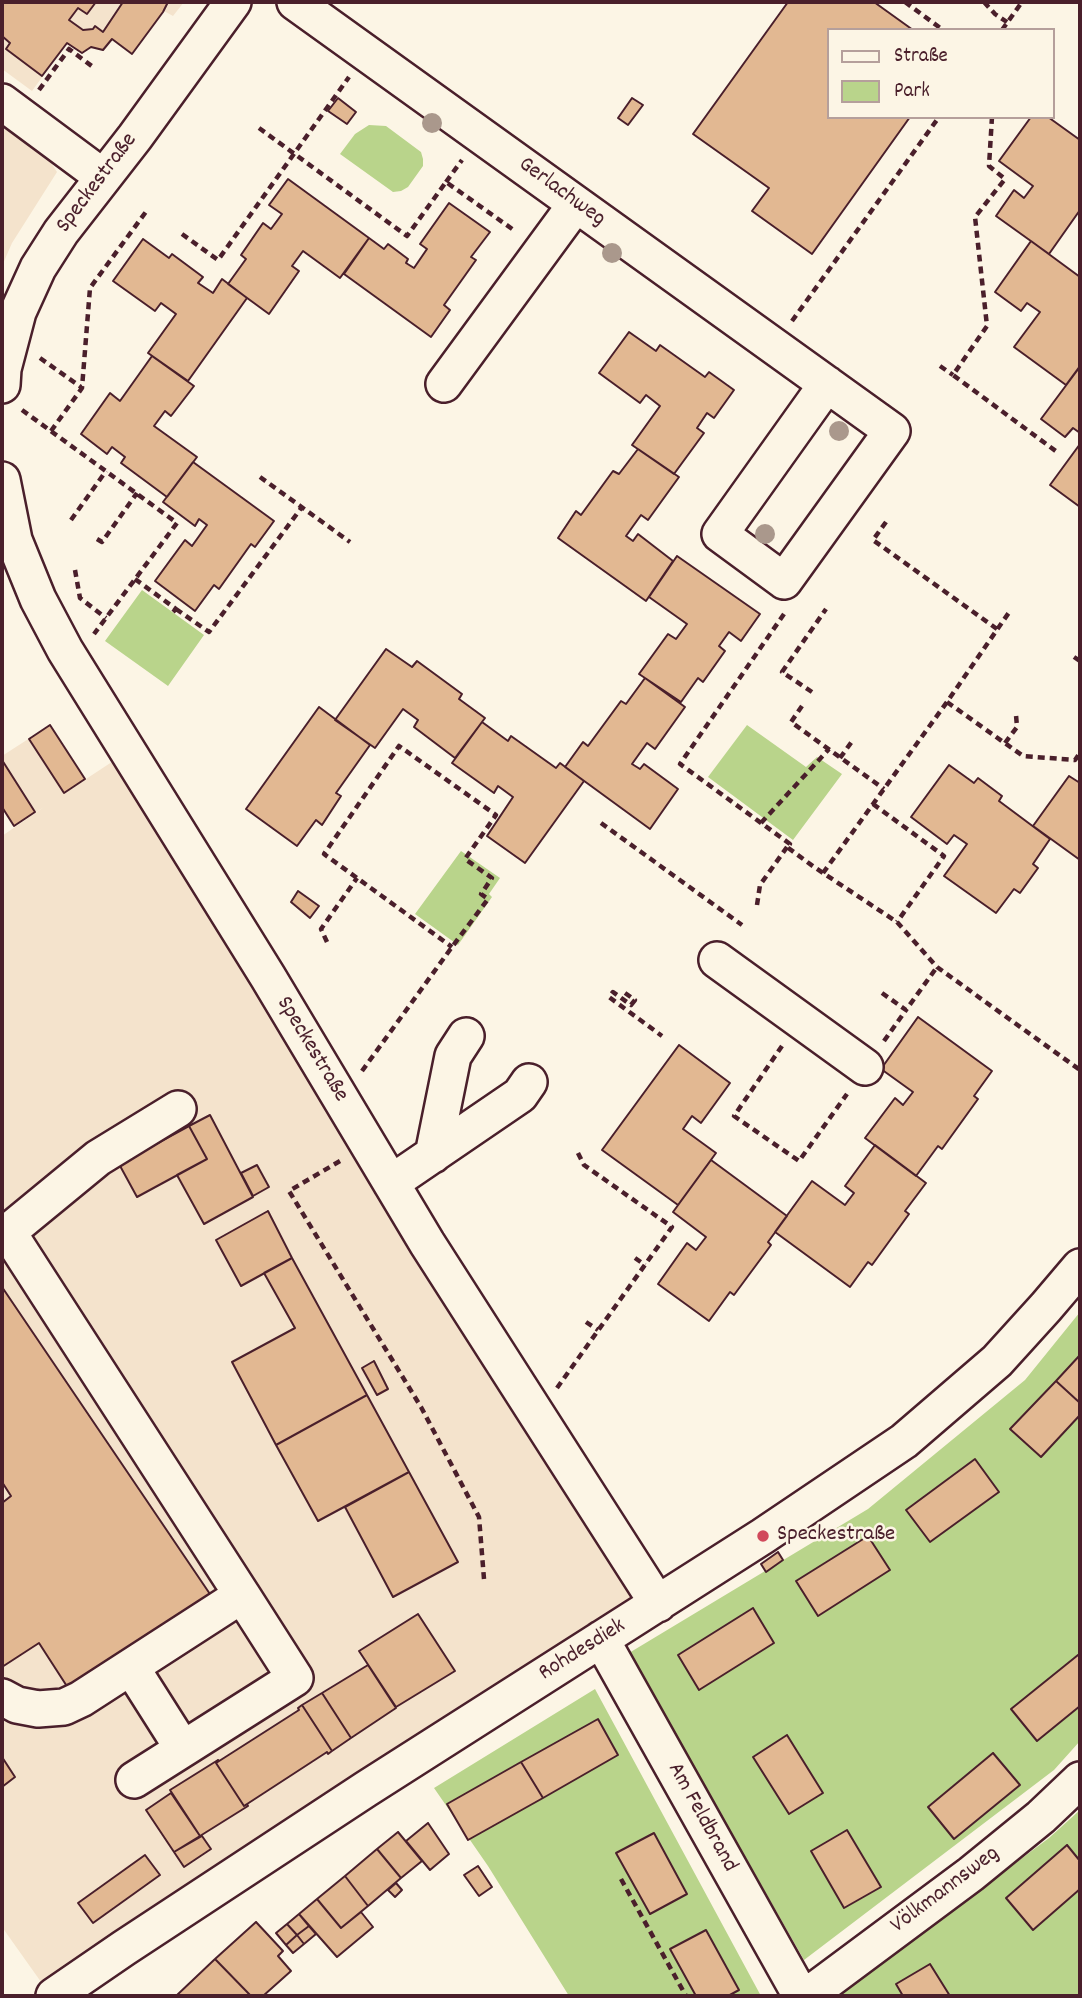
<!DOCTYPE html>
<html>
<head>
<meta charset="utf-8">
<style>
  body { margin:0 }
  #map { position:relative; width:1082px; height:1998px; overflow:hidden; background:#fcf5e5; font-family:Dekko,sans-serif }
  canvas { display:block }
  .frame { position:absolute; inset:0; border:4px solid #4a1f2b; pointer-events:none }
  .legend { position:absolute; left:827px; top:28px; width:228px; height:91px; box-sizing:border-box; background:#fcf5e5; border:2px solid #b59f9b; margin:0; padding:9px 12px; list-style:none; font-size:21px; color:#4a1f2b }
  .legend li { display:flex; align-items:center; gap:14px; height:35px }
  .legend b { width:35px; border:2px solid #b59f9b }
</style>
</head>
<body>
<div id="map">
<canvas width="1082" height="1998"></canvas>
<div class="frame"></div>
<ul class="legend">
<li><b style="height:9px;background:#fcf5e5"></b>Straße</li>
<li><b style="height:19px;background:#b9d48b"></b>Park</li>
</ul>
</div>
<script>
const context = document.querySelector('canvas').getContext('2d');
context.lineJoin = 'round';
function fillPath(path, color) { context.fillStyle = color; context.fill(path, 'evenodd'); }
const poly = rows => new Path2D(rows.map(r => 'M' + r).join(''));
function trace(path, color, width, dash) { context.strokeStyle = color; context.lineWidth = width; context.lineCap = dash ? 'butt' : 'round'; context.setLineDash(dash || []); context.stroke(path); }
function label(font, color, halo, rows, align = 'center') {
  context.font = font + ' Dekko,sans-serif'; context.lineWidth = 5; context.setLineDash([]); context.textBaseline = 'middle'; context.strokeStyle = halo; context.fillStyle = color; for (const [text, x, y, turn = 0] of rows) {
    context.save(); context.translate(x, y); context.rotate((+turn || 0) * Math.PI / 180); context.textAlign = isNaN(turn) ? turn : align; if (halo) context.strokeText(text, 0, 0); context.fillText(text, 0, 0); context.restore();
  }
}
fillPath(poly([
  [2,2,184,2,173,16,164,11,132,54,112,39,103,50,91,47,82,53,67,43,32,91,2,69],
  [2,122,44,152,57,172,12,243,2,266],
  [50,725,86,779,127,752,658,1604,51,1996,2,1927,2,836,44,807,14,826,2,807,2,756]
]), '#f4e3cc');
fillPath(poly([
  [369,125,386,126,421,152,423,159,423,166,408,187,401,191,393,192,340,154,355,134],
  [142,590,204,635,168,686,105,641],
  [747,725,806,767,817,757,842,774,793,840,708,777],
  [461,851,500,878,489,894,492,897,458,945,415,914],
  [1080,1312,1080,1741,1054,1770,804,1960,629,1653,868,1509,1025,1380],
  [595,1689,761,1996,569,1996,488,1866,434,1788],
  [1080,1810,1080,1996,837,1996,1049,1838]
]), '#b9d48b');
const building = poly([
  [2,2,96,2,87,14,78,8,69,20,83,30,93,29,95,26,103,32,123,2,168,2,163,12,132,54,112,39,103,50,91,47,82,53,67,43,42,76,6,49,10,43,2,36,2,2],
  [788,2,874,2,913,30,828,30,828,117,910,117,812,254,752,211,769,188,693,134,788,2],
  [338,98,356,112,347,124,328,111,338,98],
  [632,98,643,105,628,125,618,118,632,98],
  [1031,117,1048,117,1080,140,1080,210,1049,254,996,216,1014,190,1024,198,1033,186,999,161,1031,117],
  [288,179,369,238,340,278,303,251,292,266,299,271,269,314,228,284,246,259,241,255,263,223,271,229,282,214,269,205,288,179],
  [449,203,490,232,471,257,476,260,444,305,450,310,431,337,344,274,369,238,384,249,388,244,408,259,406,263,414,268,427,249,420,244,449,203],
  [143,239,169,258,172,254,203,277,198,283,213,293,222,279,247,298,188,381,148,353,176,314,161,303,155,311,113,281,143,239],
  [1031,241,1080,277,1080,366,1066,385,1014,347,1040,312,1027,303,1021,311,995,292,1031,241],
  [629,332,656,351,660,345,705,377,709,372,734,390,714,418,707,413,697,428,704,433,674,474,632,445,660,406,646,395,640,403,599,373,629,332],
  [152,356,194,386,171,416,165,411,154,426,197,457,167,497,121,463,125,457,112,447,107,454,81,434,110,393,120,401,152,356],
  [1079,368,1080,369,1080,433,1073,428,1065,437,1041,419,1079,368],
  [1080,444,1080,507,1050,485,1080,444],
  [638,449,679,477,648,520,641,515,626,536,633,541,638,534,673,561,646,601,558,538,576,511,581,515,613,471,619,474,638,449],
  [193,462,274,521,255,547,251,544,219,589,214,585,195,611,155,581,185,540,192,546,207,525,199,519,195,526,163,502,193,462],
  [677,556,760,614,741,641,729,632,719,646,725,651,703,682,698,678,681,702,639,674,668,634,676,639,687,624,649,597,677,556],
  [386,649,412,667,417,661,462,694,459,699,485,718,455,758,414,727,418,720,403,709,375,748,335,720,386,649],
  [645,678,685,707,655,749,647,743,632,764,640,769,644,764,678,789,650,829,565,767,583,742,588,746,621,701,626,704,645,678],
  [319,707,370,745,336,793,341,796,322,825,316,820,297,846,246,809,319,707],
  [482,722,508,741,511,736,556,768,560,763,584,781,525,863,487,836,513,797,498,786,494,793,452,763,482,722],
  [50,725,85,779,64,793,29,739,50,725],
  [2,760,35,812,14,826,2,807,2,760],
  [949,765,974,783,978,778,1002,796,999,801,1050,839,1033,864,1038,868,1020,893,1014,889,996,913,944,876,967,844,954,835,947,844,911,817,949,765],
  [1069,776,1080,783,1080,860,1033,826,1069,776],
  [298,891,319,906,310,918,291,902,298,891],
  [918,1017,992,1071,974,1096,978,1099,942,1149,938,1146,916,1176,865,1138,895,1098,903,1105,913,1092,881,1069,918,1017],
  [679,1045,730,1083,701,1123,692,1116,683,1129,716,1153,678,1205,602,1150,679,1045],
  [210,1115,253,1197,204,1224,177,1175,207,1159,189,1126,210,1115],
  [189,1126,207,1159,137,1197,119,1164,189,1126],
  [875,1145,926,1183,905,1211,909,1214,872,1265,868,1262,850,1287,775,1232,812,1181,845,1205,854,1193,845,1186,875,1145],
  [711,1160,787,1216,768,1242,771,1245,734,1295,730,1292,709,1321,658,1284,687,1243,696,1250,706,1237,673,1212,711,1160],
  [257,1165,269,1187,253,1196,241,1173,257,1165],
  [268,1211,292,1258,241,1286,216,1240,268,1211],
  [292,1258,367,1395,276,1445,232,1362,295,1328,264,1273,292,1258],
  [2,1287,214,1600,70,1691,39,1643,2,1667,2,1503,11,1496,2,1482,2,1287],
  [1080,1355,1080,1403,1056,1381,1080,1355],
  [374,1361,388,1389,377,1395,362,1368,374,1361],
  [1056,1381,1080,1403,1080,1415,1041,1457,1010,1429,1056,1381],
  [367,1395,409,1472,318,1521,276,1445,367,1395],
  [975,1459,999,1492,930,1542,906,1510,975,1459],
  [409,1472,458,1562,393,1597,345,1507,409,1472],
  [868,1536,890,1570,818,1616,796,1581,868,1536],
  [778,1552,783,1560,766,1572,761,1564,778,1552],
  [753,1608,774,1643,699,1690,678,1655,753,1608],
  [418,1614,455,1671,396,1707,359,1651,418,1614],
  [1078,1655,1080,1658,1080,1706,1037,1741,1011,1709,1078,1655],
  [368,1665,396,1708,351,1738,322,1693,368,1665],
  [322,1693,351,1738,332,1751,302,1705,322,1693],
  [302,1705,332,1751,328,1754,327,1752,244,1806,216,1763,299,1710,298,1708,302,1705],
  [598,1719,618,1755,543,1798,521,1762,598,1719],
  [787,1735,823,1793,789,1814,753,1757,787,1735],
  [993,1753,1020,1785,954,1839,928,1807,993,1753],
  [2,1757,15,1777,2,1787,2,1757],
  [218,1760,219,1761,216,1763,244,1806,247,1804,248,1806,200,1836,170,1790,218,1760],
  [521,1762,543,1798,468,1840,447,1804,521,1762],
  [171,1793,200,1836,174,1852,146,1810,171,1793],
  [428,1823,449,1854,430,1870,406,1841,428,1823],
  [847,1830,881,1887,844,1908,811,1851,847,1830],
  [398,1832,422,1861,401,1878,377,1849,398,1832],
  [654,1833,687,1894,650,1914,616,1853,654,1833],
  [202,1836,211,1849,184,1867,174,1852,202,1836],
  [1067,1845,1080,1861,1080,1889,1033,1930,1006,1898,1067,1845],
  [377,1849,401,1878,368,1906,345,1876,377,1849],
  [145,1855,160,1875,93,1923,78,1903,145,1855],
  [478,1866,492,1887,479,1896,464,1875,478,1866],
  [345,1876,368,1906,341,1928,317,1899,345,1876],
  [396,1883,402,1890,395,1897,388,1890,396,1883],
  [317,1899,341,1928,361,1912,373,1927,337,1957,299,1914,317,1899],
  [299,1914,309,1926,297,1935,287,1924,299,1914],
  [256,1922,283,1951,278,1956,291,1971,263,1996,251,1996,215,1959,256,1922],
  [287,1924,297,1935,286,1945,276,1933,287,1924],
  [309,1926,316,1934,304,1944,297,1935,309,1926],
  [706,1930,739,1990,728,1996,696,1996,670,1949,706,1930],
  [297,1935,304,1944,293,1953,286,1945,297,1935],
  [215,1959,251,1996,176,1996,215,1959],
  [930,1964,950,1996,903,1996,896,1984,930,1964]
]);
fillPath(building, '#e2b892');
trace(building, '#4a1f2b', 2);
const minor = poly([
  [295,2,892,431,784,581,720,534,827,384],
  [2,102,103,177],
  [444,384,576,204],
  [2,385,3,369,18,312,38,268,61,232,135,137,233,2],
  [2,480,14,540,38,599,65,650,268,977,427,1243,658,1604],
  [717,960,865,1067],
  [433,1155,453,1056,466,1036],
  [391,1183,520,1095,529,1082],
  [601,1639,801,1996],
  [131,1667,183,1749,295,1678,242,1595],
  [2,1697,17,1705,38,1709,64,1707,81,1699,242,1595,8,1232,98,1158,178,1109],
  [134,1780,183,1749],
  [54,1996,124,1948,366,1789,763,1536,904,1441,997,1361,1046,1307,1080,1267],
  [807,1996,971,1874,1041,1817,1080,1780]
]);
trace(minor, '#4a1f2b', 40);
trace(poly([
  [905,2,943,30],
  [984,2,995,14,1007,22],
  [1002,30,1022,2],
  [39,90,69,49,93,67],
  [992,117,989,166,1005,179,975,217,987,326,953,375,1057,452],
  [259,128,407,236,446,182,515,231],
  [446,182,462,160],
  [182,234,218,260,349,77],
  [792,321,939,117],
  [40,358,81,387],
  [940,366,953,375],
  [22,410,177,523,94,634],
  [51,431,82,388,90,288,148,209],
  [260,477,350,542],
  [71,520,106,471],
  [886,522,873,540,997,629],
  [97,539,102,542,137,493],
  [75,570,80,598,106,618],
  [135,579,176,609,173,612],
  [176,609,209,632,302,507],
  [784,614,680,764,790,844,787,847,814,867,897,922,937,967,1080,1070],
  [1074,657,1080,661],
  [812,692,782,672,826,609],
  [947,702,1023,756,1075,760,1080,753],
  [802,706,791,722,884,789],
  [1005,743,1017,727,1016,715],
  [840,758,853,740],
  [873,804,944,856,897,922],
  [601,823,742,925],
  [761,823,829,749],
  [823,873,947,702,1010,611],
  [757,905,760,885,787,847],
  [327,942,321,929,357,878],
  [625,993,635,1000,631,1005,613,992,609,997,662,1036],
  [882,993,906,1010,937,967],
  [884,1041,906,1010],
  [782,1046,734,1116,799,1161,847,1094],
  [362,1071,452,947,488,899,481,894,492,878,465,859,496,815,399,746,324,854,452,947],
  [340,1161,289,1191,421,1407,479,1517,484,1579],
  [635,1258,645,1265],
  [586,1322,598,1330],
  [557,1388,672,1227,584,1165,577,1151],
  [621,1879,686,1996]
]), '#4a1f2b', 4.5, [7, 5]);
trace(minor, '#fcf5e5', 35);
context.fillStyle = '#aa988c';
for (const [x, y] of [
  [432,123],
  [612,253],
  [839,431],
  [765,534]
]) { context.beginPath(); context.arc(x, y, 10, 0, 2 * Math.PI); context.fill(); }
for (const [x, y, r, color] of [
  [763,1536,7,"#d1495b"]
]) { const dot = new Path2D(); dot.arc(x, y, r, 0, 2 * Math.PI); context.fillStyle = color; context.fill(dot); trace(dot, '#fcf5e5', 2.5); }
label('23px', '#4a1f2b', '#fcf5e5', [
  ["Speckestraße",98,184,-53],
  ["Gerlachweg",561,193,36],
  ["Speckestraße",311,1050,59],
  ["Rohdesdiek",583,1651,-32],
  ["Am Feldbrand",701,1818,61],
  ["Völkmannsweg",946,1891,-37]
]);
label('23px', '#4a1f2b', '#fcf5e5', [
  ["Speckestraße",777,1536]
], 'left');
</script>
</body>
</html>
